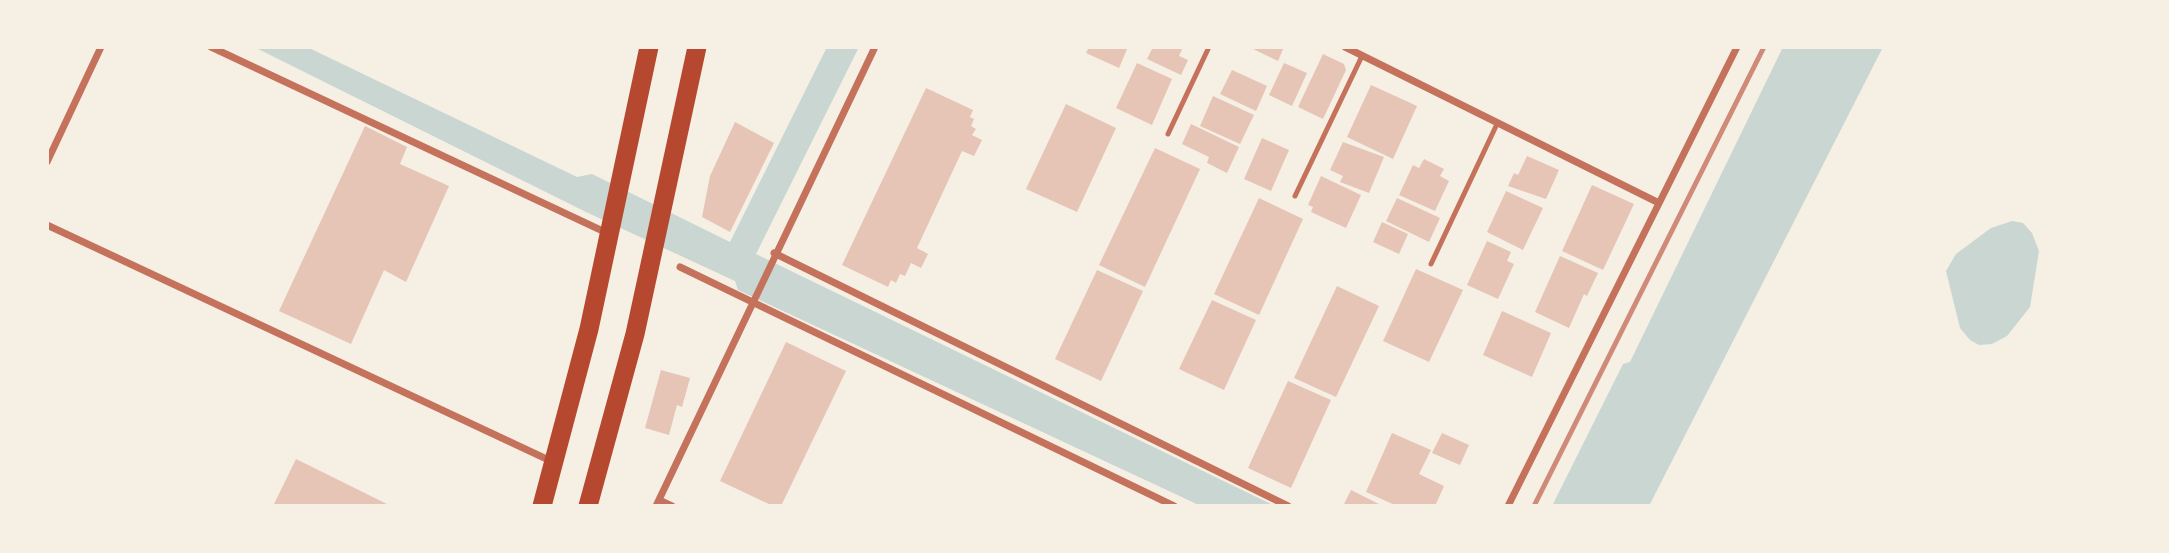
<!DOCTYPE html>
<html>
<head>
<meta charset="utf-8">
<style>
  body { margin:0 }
  #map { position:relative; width:2169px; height:553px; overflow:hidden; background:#f6efe4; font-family:"Libre Baskerville",serif }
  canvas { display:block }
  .frame { position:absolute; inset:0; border:49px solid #f6efe4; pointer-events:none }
</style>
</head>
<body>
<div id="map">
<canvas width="2169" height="553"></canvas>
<div class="frame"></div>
</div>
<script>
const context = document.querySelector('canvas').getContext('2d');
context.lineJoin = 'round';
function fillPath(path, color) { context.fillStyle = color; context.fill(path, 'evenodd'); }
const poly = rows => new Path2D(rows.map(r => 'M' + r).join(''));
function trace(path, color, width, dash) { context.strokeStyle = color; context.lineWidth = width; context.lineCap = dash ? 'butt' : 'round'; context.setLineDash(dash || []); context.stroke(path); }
fillPath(poly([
  [254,47,307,47,577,177,592,174,730,242,827,47,859,47,756,254,1275,506,1201,506,738,290,735,281,586,212],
  [1783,47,1883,47,1649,506,1552,506,1623,364,1630,362],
  [2012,221,2023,223,2032,233,2039,251,2030,307,2007,336,1992,344,1979,345,1970,340,1960,328,1946,271,1956,254,1991,228]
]), '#c9d6d2');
fillPath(poly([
  [1089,47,1128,47,1119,68,1086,53],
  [1153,47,1183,47,1179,56,1188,60,1181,75,1147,59],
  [1249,47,1284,47,1278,61],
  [1323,54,1344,64,1346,70,1323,119,1298,107],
  [1137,63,1172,79,1152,125,1116,108],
  [1284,63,1307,73,1292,106,1269,95],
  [1232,70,1267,86,1256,111,1220,94],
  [1371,85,1417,106,1393,159,1347,137],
  [926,88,973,110,970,117,974,119,971,126,976,129,972,135,982,140,974,156,962,151,917,248,928,254,921,268,911,263,905,276,900,274,896,283,891,280,888,287,842,265],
  [1213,96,1254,115,1240,144,1200,126],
  [1066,104,1116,128,1077,212,1026,189],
  [735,122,774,143,730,232,702,217,710,176],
  [1191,124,1239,147,1227,173,1207,163,1209,157,1182,144],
  [365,126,407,147,400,164,449,186,406,282,384,270,351,344,279,311],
  [1262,138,1289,150,1271,191,1244,179],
  [1343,142,1384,157,1369,193,1340,182,1343,176,1330,170],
  [1155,148,1200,169,1145,287,1099,265],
  [1527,156,1559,170,1546,199,1508,186,1514,173,1518,175],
  [1424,159,1444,169,1440,176,1449,181,1435,211,1399,195,1413,165,1419,168],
  [1321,176,1361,195,1346,228,1311,212,1313,207,1308,205],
  [1592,185,1634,204,1603,270,1562,251],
  [1506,191,1543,208,1523,250,1487,232],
  [1259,198,1303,219,1259,315,1214,294],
  [1397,198,1440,218,1429,242,1386,221],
  [1382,222,1408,234,1399,254,1373,242],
  [1487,241,1511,252,1507,261,1514,264,1498,299,1467,285],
  [1560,256,1598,273,1587,296,1584,294,1569,328,1535,312],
  [1416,269,1463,290,1429,362,1383,341],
  [1097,270,1143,291,1101,381,1055,359],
  [1337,286,1379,306,1336,397,1294,378],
  [1212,300,1256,320,1224,390,1179,369],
  [1502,311,1551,333,1532,377,1483,355],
  [786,342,846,371,781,506,773,506,720,481],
  [661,370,690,378,682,407,677,405,669,435,645,428],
  [1288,381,1331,400,1291,488,1248,468],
  [1392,433,1431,450,1419,474,1444,486,1435,506,1397,506,1366,492],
  [1442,433,1469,445,1460,465,1432,453],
  [296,459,387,504,386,506,273,506],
  [1351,490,1383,506,1343,506]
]), '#e6c5b7');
trace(poly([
  [1168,134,1209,47],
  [1295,196,1362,56],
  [1431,264,1497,124]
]), '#c5725c', 5);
trace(poly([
  [211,47,607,233],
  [1345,47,1659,203],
  [47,162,101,47],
  [47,225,553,462],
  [774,253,1288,506],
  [680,267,1174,506],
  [659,500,672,506],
  [656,506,875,47],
  [1508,506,1737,47]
]), '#c5725c', 7);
trace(poly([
  [542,506,589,329,649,47],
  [588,506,635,334,697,47]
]), '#b5482f', 19);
trace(poly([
  [1534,506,1764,47]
]), '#cf8b77', 5);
</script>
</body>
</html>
